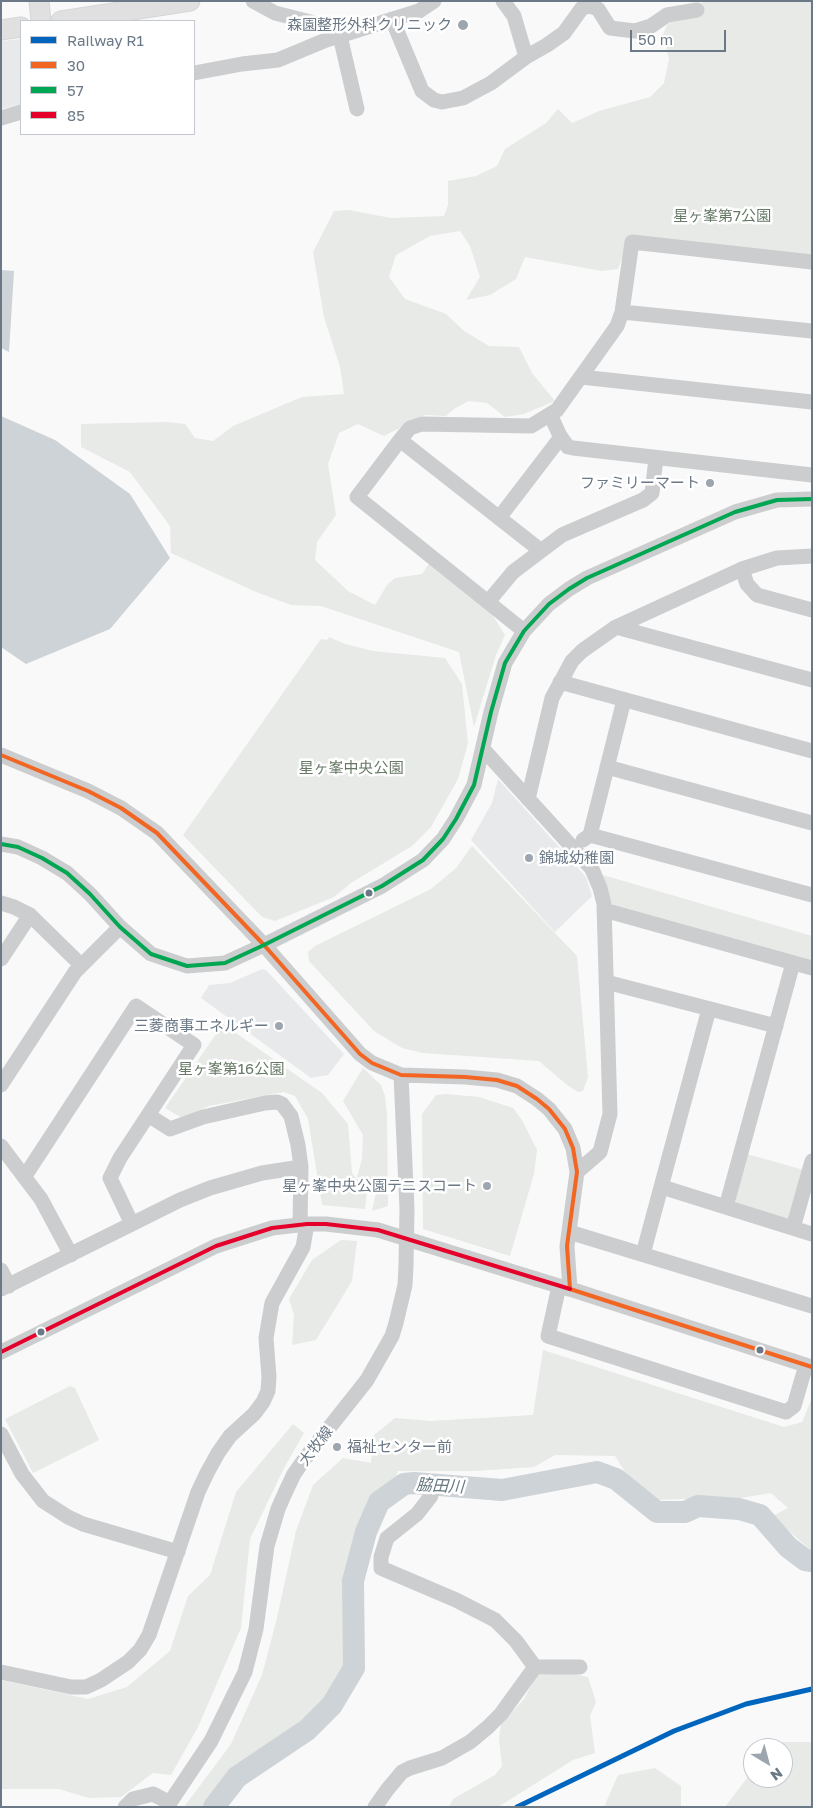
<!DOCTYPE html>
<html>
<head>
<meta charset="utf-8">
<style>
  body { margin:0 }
  #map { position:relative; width:813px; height:1808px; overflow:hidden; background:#f9f9f9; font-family:"Golos Text",sans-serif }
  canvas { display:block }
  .frame { position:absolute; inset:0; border:2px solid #6b7886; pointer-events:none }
  .legend { position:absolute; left:20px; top:20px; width:175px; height:115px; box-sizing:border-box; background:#fff; border:1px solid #c4c9cf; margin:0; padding:6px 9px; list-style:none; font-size:15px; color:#6b7886 }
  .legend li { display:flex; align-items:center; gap:10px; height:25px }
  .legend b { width:25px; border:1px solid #c4c9cf }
  .north { position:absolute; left:743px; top:1738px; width:50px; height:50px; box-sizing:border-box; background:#fff; border:1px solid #c4c9cf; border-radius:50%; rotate:143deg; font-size:14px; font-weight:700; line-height:20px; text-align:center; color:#6b7886 }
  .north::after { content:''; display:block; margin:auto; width:18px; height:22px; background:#9da5ae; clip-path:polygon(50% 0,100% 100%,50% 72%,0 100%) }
  .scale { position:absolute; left:630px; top:30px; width:96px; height:22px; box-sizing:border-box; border:2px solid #6b7886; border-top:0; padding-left:6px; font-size:15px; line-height:18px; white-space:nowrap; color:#6b7886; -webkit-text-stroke:4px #fff; paint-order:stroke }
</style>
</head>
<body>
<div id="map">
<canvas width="813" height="1808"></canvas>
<div class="frame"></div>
<ul class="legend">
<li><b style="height:6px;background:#0065bd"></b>Railway R1</li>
<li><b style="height:6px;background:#f26522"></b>30</li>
<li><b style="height:6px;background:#00a651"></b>57</li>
<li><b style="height:6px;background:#e4002b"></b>85</li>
</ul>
<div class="north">N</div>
<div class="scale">50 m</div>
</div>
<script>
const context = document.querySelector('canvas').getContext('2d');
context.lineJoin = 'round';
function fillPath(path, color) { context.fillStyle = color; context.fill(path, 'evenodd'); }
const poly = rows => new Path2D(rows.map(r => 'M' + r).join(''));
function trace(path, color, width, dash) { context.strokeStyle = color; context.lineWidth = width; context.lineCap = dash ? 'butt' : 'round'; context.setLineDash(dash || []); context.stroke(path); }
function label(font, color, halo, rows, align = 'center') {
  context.font = font + ' "Golos Text","Noto Sans JP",sans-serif'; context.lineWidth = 5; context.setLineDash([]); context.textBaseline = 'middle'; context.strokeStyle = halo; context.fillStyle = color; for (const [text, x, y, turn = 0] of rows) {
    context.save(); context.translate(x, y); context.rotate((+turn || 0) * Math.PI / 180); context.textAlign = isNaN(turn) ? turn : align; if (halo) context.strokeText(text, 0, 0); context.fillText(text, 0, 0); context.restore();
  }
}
fillPath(poly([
  [21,39,21,104,1,109,1,41],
  [498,779,586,877,592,896,555,932,471,840,492,803],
  [262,969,266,970,344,1054,328,1075,311,1078,201,998,209,985,230,983]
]), '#e7e9ea');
fillPath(poly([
  [705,1,812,1,812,257,627,237,624,253,618,269,602,271,525,257,516,279,490,295,466,300,480,277,470,246,460,231,430,236,396,255,389,277,405,299,446,314,464,331,489,346,519,347,532,373,555,401,524,414,505,417,487,403,469,401,454,409,446,416,425,415,384,436,358,424,339,433,328,464,336,515,317,542,315,560,348,591,375,605,387,585,395,578,422,574,430,562,490,611,505,635,496,655,474,727,459,652,321,606,291,605,256,592,171,553,170,526,130,472,81,447,81,424,165,422,185,424,195,438,213,441,233,426,302,397,344,394,340,367,324,317,313,252,334,211,349,210,391,218,444,216,448,205,448,181,476,176,497,166,505,149,546,123,558,109,572,123,599,111,650,97,664,83,669,59,663,34,667,25,681,14],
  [329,637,345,644,373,651,445,658,462,684,468,743,458,779,431,827,412,846,351,883,334,897,275,921,262,917,183,835,321,639,327,640],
  [472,846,577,956,588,1077,583,1091,578,1092,567,1085,539,1061,423,1053,402,1048,374,1031,309,961,308,952,315,946,431,889,456,868],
  [603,875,812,936,812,961,614,906,608,899],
  [223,1024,322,1093,348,1124,352,1173,367,1191,365,1209,322,1205,308,1119,295,1096,284,1092,209,1106,182,1118,165,1108],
  [363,1068,381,1085,385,1096,387,1114,388,1206,372,1211,378,1183,357,1177,362,1159,363,1135,343,1101],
  [446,1094,479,1097,513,1108,522,1120,537,1150,534,1174,510,1256,423,1229,422,1114,436,1095],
  [747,1154,804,1170,790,1217,786,1221,738,1205,735,1200],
  [341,1240,357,1241,352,1281,316,1340,292,1345,294,1315,289,1299,312,1260],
  [543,1350,784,1427,802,1422,812,1398,812,1552,773,1516,788,1508,771,1493,723,1501,706,1498,656,1500,630,1480,615,1456,555,1455,534,1467,474,1471,398,1471,356,1570,364,1638,354,1689,319,1733,260,1756,217,1807,184,1807,231,1744,262,1675,276,1622,296,1531,313,1485,343,1458,371,1463,374,1435,395,1418,431,1421,533,1415],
  [70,1386,75,1388,99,1440,33,1473,5,1419],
  [293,1424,304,1433,284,1468,250,1539,241,1628,198,1727,171,1775,153,1773,121,1797,89,1798,59,1789,2,1789,1,1680,88,1699,127,1687,170,1651,188,1596,210,1575,236,1492],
  [570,1673,588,1677,596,1702,590,1716,595,1753,573,1760,498,1807,449,1807,453,1799,495,1775,502,1766,499,1739,501,1724,524,1699,537,1675],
  [765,1742,812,1742,812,1807,725,1807,753,1770,753,1778,783,1778,783,1748,763,1748],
  [655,1768,681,1786,681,1807,604,1807,618,1775]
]), '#e7eae6');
fillPath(poly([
  [1,270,14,271,9,352,1,348],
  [1,416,55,440,130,494,170,558,110,629,26,664,1,647]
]), '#cdd3d7');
trace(poly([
  [214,1807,237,1777,307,1730,332,1705,354,1668,353,1581,366,1532,379,1502,404,1484,414,1483,502,1490,597,1472,616,1479,657,1512,685,1512,698,1506,739,1509,760,1515,788,1547,805,1560,812,1561]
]), '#cdd3d7', 22);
const major = poly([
  [39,1,41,21],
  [61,21,190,1],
  [1,30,21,27]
]);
trace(major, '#d5d6d6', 21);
trace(poly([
  [253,1,275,13,334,28,340,36,357,109],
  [503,1,514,16,526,57,547,45,564,33,582,8,590,6,598,9,610,28,635,31,651,26,667,15,697,10],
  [392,19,422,91,434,100,442,102,463,98,491,83,526,57],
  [194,73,242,64,278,60,326,40,419,11,434,1],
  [1,118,21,112],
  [622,312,812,331],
  [581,377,812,402],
  [550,414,560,436,568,447,573,448,812,475],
  [400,440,540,550],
  [499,518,561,437],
  [742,569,747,584,757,595,812,610],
  [488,602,513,572,562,535,643,500,652,493,656,458],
  [616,627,812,680],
  [524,631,357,497,400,440,410,428,422,424,531,426,557,410,617,326,622,312,632,242,812,262],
  [560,682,812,751],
  [483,749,592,869,600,888,604,904,610,1114,600,1152,577,1172],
  [1,755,88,791,121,808,157,833,264,945,360,1054,372,1063,401,1075,465,1077,497,1080,517,1086,537,1099,549,1109,565,1129,573,1148,577,1172,567,1246,570,1289,812,1367],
  [607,767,812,823],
  [528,799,552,698,572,661,582,651,616,627,742,569,777,558,812,556],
  [590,835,812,895],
  [583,840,590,835,624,700],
  [1,844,18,847,42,858,67,873,90,894,120,927,151,954,187,966,225,963,264,945,382,886,423,860,443,839,456,819,474,785,491,712,505,663,524,631,549,604,569,589,587,578,735,512,777,500,812,499],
  [1,903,14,907,30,915,81,965],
  [604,910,812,968],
  [1,959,30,915],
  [606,982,776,1026],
  [1,1085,75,972,120,927],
  [148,1115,170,1129,203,1117,265,1103,277,1102,282,1104,291,1116,298,1145,301,1167,300,1225],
  [1,1146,41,1199,71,1255],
  [25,1176,136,1006,194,1045,120,1158,110,1178,132,1224],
  [662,1187,812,1234],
  [726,1207,793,963],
  [793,1228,812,1161],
  [569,1232,812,1306],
  [643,1254,709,1009],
  [1,1270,9,1286],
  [536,1279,569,1289],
  [559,1286,548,1336,786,1412,794,1406,806,1365],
  [1,1289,180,1200,210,1188,262,1173,301,1167],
  [1,1352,216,1246,272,1228,307,1224,326,1224,378,1230],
  [1,1434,22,1474,43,1501,68,1517,83,1524,178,1552],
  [431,1496,417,1514,387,1538,381,1557,381,1568,456,1600,495,1620,516,1641,535,1667],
  [1,1672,71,1687,86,1687,101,1680,128,1662,140,1650,149,1635,198,1492,207,1473,218,1453,230,1436,254,1414,263,1402,268,1391,269,1377,266,1338,272,1303,303,1247,307,1224],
  [125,1807,133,1799,153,1794,170,1803],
  [167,1807,211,1741,245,1672,256,1629,267,1546,278,1509,285,1493,294,1474,306,1457,367,1380,392,1336,396,1323,405,1285,406,1266,407,1209,401,1075],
  [375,1807,387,1790,402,1772,410,1768,442,1758,470,1742,488,1727,501,1714,535,1667,580,1667]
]), '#cccdce', 15);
trace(major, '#e0e0e1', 19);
trace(poly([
  [378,1230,536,1279]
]), '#cccdce', 15);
trace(poly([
  [1,755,88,791,121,808,157,833,264,945,360,1054,372,1063,401,1075,465,1077,497,1080,517,1086,537,1099,549,1109,565,1129,573,1148,577,1172,567,1246,570,1289,812,1367]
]), '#f26522', 4);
trace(poly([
  [1,844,18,847,42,858,67,873,90,894,120,927,151,954,187,966,225,963,264,945,382,886,423,860,443,839,456,819,474,785,491,712,505,663,524,631,549,604,569,589,587,578,735,512,777,500,812,499]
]), '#00a651', 4);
trace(poly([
  [1,1352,216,1246,272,1228,307,1224,326,1224,378,1230,570,1289]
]), '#e4002b', 4);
trace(poly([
  [517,1807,674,1731,746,1704,812,1689]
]), '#0065bd', 5);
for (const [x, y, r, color] of [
  [463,25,6,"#9da5ae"],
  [710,483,5,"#9da5ae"],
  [529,858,5,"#9da5ae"],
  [369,893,4.5,"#6b7886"],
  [279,1026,5,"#9da5ae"],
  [487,1186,5,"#9da5ae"],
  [41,1332,4.5,"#6b7886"],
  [760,1350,4.5,"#6b7886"],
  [337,1447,5,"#9da5ae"]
]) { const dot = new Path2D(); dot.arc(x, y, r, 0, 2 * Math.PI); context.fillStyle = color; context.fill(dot); trace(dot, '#fff', 2); }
label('15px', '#6b7886', '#fff', [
  ["森園整形外科クリニック",452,25],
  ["ファミリーマート",700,483],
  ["錦城幼稚園",539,858,"left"],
  ["三菱商事エネルギー",269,1026],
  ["星ヶ峯中央公園テニスコート",477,1186],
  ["福祉センター前",347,1447,"left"]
], 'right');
label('15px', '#677966', '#fff', [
  ["星ヶ峯第7公園",722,216],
  ["星ヶ峯中央公園",351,768],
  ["星ヶ峯第16公園",231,1069]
]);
label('15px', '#6b7886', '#fff', [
  ["大牧線",316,1446,-52]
]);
label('italic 16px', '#677881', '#fff', [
  ["脇田川",440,1486,3]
]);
</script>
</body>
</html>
